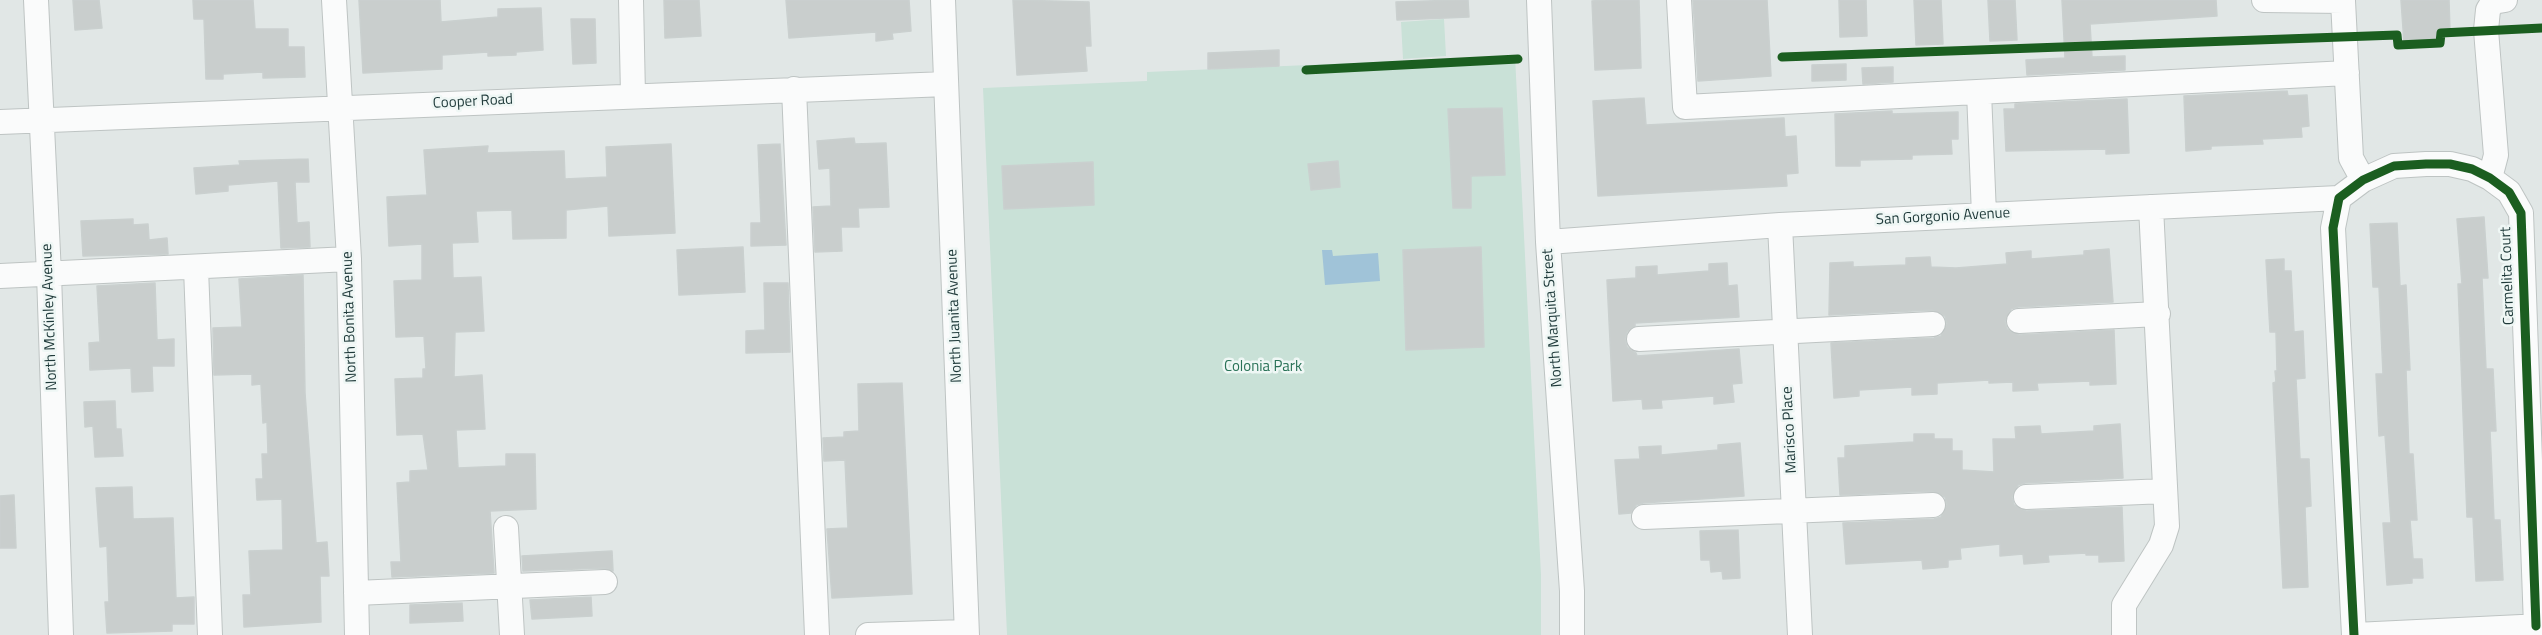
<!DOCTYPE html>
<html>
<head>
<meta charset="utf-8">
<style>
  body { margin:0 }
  canvas { display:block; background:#e1e7e6 }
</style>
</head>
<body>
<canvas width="2542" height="635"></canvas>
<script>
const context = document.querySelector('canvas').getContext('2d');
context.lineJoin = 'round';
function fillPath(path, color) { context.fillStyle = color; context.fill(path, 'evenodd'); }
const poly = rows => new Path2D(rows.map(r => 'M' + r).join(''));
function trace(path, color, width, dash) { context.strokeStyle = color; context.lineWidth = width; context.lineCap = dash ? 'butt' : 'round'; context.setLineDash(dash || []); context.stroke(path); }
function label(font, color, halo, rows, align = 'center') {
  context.font = font + ' "Titillium Web",sans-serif'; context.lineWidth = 5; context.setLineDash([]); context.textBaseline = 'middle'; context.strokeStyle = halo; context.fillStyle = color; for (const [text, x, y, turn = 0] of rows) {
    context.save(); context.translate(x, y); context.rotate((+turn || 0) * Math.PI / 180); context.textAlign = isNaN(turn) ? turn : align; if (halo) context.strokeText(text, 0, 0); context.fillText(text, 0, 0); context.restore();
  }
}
fillPath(poly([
  [1444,19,1446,56,1403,59,1401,22],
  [1515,56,1541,575,1541,635,1007,635,983,88,1147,81,1147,72]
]), '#c9e1d7');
fillPath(poly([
  [1322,250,1332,250,1333,256,1378,253,1380,281,1325,285]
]), '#a0c3d8');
const building = poly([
  [73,0,99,0,102,28,75,30,73,0],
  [193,0,253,0,255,29,288,29,288,47,304,47,305,77,263,78,263,72,223,74,223,79,206,79,204,19,194,19,193,0],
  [359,0,440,0,441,22,498,17,498,9,541,8,543,50,516,52,516,55,488,56,488,52,442,55,442,69,363,73,359,0],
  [664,0,699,0,701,36,665,38,664,0],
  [786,0,909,0,911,31,892,33,893,39,876,41,876,32,789,38,786,0],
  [1013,0,1089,2,1091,46,1085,46,1087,71,1017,75,1013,0],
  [1460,0,1468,0,1469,17,1397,20,1396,2,1460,0],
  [1607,0,1639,0,1641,68,1595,70,1592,1,1607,0],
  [1693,0,1767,0,1771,76,1698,81,1693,0],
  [1839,0,1866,0,1867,36,1840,37,1839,0],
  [1914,0,1941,0,1943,44,1916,45,1914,0],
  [1988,0,2015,0,2017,40,1990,41,1988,0],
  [2062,0,2216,0,2217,16,2090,24,2092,57,2125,56,2125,70,2027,75,2026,60,2065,58,2062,0],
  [2401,0,2449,0,2450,31,2439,31,2438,40,2404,43,2401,0],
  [571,19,595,19,596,63,573,64,571,19],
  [1279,50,1279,66,1208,69,1208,53,1279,50],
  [1846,64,1846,80,1812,81,1812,65,1846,64],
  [1893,67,1893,82,1863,84,1862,68,1893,67],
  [2287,91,2288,96,2307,95,2309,126,2301,127,2302,137,2262,139,2263,144,2211,146,2211,149,2186,151,2184,96,2287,91],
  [1644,98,1646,125,1784,118,1785,137,1796,136,1798,173,1786,174,1787,186,1598,196,1593,101,1644,98],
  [2127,99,2129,153,2106,154,2106,149,2006,151,2004,109,2015,109,2015,104,2127,99],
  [1502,108,1505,175,1471,176,1471,208,1453,208,1448,109,1502,108],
  [1892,111,1892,114,1958,112,1958,139,1951,139,1952,154,1912,155,1912,159,1860,160,1860,166,1836,166,1835,114,1892,111],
  [854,138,855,144,886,143,889,207,858,208,859,227,841,227,842,251,815,252,813,207,831,206,830,168,819,169,817,141,854,138],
  [671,144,675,233,609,236,608,206,566,210,566,238,513,239,512,210,476,211,478,242,452,243,453,278,481,277,484,331,455,332,454,377,482,375,485,429,456,430,458,468,506,466,506,454,535,454,536,509,490,511,494,573,392,577,391,562,401,562,397,483,410,482,410,471,428,470,423,434,397,435,395,379,423,378,423,369,426,369,424,336,396,337,394,281,422,280,422,244,389,246,387,197,427,195,424,150,488,146,487,153,564,151,565,179,607,177,606,147,671,144],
  [780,144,786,245,751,246,751,223,761,223,758,145,780,144],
  [308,159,309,182,295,182,297,223,309,222,310,247,281,248,278,181,228,185,228,191,196,194,194,168,240,165,239,161,308,159],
  [1338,161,1340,187,1311,190,1308,164,1338,161],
  [1093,162,1094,205,1004,209,1002,166,1093,162],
  [2484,217,2488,278,2482,278,2486,369,2493,369,2496,431,2490,431,2494,520,2500,520,2503,580,2476,581,2473,517,2467,517,2458,284,2462,284,2457,219,2484,217],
  [133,219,133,225,148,224,149,240,167,238,168,254,83,256,81,221,133,219],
  [2397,223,2400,286,2406,285,2410,370,2406,370,2409,454,2413,454,2417,520,2410,520,2413,559,2422,559,2423,578,2412,578,2412,583,2387,585,2383,523,2391,523,2385,435,2379,436,2376,374,2383,374,2379,287,2373,287,2370,224,2397,223],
  [743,247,745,292,679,295,677,250,743,247],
  [1481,247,1484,347,1406,350,1403,250,1481,247],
  [2109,249,2113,302,2018,307,2011,309,2005,321,2007,329,2019,335,2114,330,2116,384,2090,385,2090,381,2037,383,2038,390,2013,391,2013,382,1989,383,1989,380,1937,383,1937,394,1912,395,1912,387,1859,390,1859,396,1834,398,1831,343,1934,338,1941,336,1947,324,1945,316,1932,310,1829,315,1830,263,1853,262,1853,267,1906,265,1906,258,1930,257,1931,267,1956,268,2007,264,2006,253,2031,251,2031,259,2084,255,2084,251,2109,249],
  [2284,259,2284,271,2291,271,2294,332,2303,331,2305,378,2296,379,2300,459,2309,459,2311,506,2305,507,2308,587,2283,588,2273,383,2276,382,2275,371,2277,371,2276,332,2270,332,2266,260,2284,259],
  [1727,263,1728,286,1737,285,1739,317,1635,323,1635,326,1627,332,1625,339,1627,347,1636,353,1637,356,1739,349,1742,383,1732,384,1734,402,1714,404,1714,396,1661,400,1662,408,1643,409,1642,399,1613,401,1607,280,1636,278,1636,267,1657,266,1657,275,1709,271,1709,264,1727,263],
  [303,275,305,393,316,543,327,542,329,576,320,576,321,622,244,627,243,595,251,595,249,551,283,550,282,499,257,500,256,479,263,479,262,454,268,454,267,422,263,423,261,384,252,385,252,374,214,375,213,328,242,327,239,279,303,275],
  [155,283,157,340,174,339,174,366,152,366,153,391,132,392,131,368,90,370,89,343,100,342,97,286,155,283],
  [764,283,788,283,790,352,746,353,746,331,765,330,764,283],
  [902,383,912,594,832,598,827,529,848,528,845,460,824,461,823,438,844,437,844,432,859,431,858,384,902,383],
  [115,401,116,429,121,429,123,456,95,457,93,426,85,427,84,402,115,401],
  [2120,424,2123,478,2025,483,2018,485,2012,497,2014,505,2026,511,2122,507,2124,561,2099,562,2099,555,2086,555,2086,553,2048,555,2049,562,2024,564,2023,554,2000,556,2000,544,1960,548,1961,559,1948,560,1948,567,1923,569,1922,560,1846,564,1843,523,1934,519,1941,517,1947,505,1945,497,1932,491,1840,495,1838,458,1845,458,1845,446,1914,442,1914,434,1934,434,1934,439,1952,439,1952,451,1962,451,1962,470,1994,472,1993,439,2016,439,2015,427,2040,426,2041,434,2094,431,2094,426,2120,424],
  [1740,443,1744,496,1643,503,1636,505,1631,513,1619,514,1615,460,1640,459,1639,447,1661,446,1661,455,1718,450,1718,445,1740,443],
  [132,487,133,519,173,518,176,598,194,597,194,624,172,624,172,631,107,633,105,602,109,602,107,546,100,547,96,488,132,487],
  [14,495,16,548,0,548,0,496,14,495],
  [1738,530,1740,578,1723,579,1722,571,1711,572,1710,560,1701,560,1700,531,1738,530],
  [612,551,613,571,604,568,523,571,522,556,612,551],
  [591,597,592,616,532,619,530,600,591,597],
  [462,603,463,621,410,623,410,605,462,603]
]);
fillPath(building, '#c9cecd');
trace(building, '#cad0cf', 1.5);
const minor = poly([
  [36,0,49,274,61,635],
  [334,0,349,259,357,635],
  [631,0,633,95],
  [943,0,967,635],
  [1539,0,1548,242,1572,591,1572,635],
  [1679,0,1685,107,2347,73],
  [2264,0,2343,1,2351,158,2363,180],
  [794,89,817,635],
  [1979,92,1984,215],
  [0,122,946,84],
  [2490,178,2496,155,2486,30,2488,10,2493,2,2505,0],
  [1780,225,1800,635],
  [1548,242,1780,225,2339,198],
  [196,268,210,635],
  [0,276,349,259],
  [2019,321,2158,314],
  [1639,339,1933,324],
  [2026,497,2165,491],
  [1644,517,1933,505],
  [506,528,512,635],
  [356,593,605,582],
  [868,635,966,632],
  [2124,635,2124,605,2161,545,2167,526,2151,207],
  [2354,635,2333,228,2339,198,2363,180,2394,166,2426,164,2450,164,2472,169,2490,178,2509,192,2521,213,2536,626],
  [2355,635,2542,626]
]);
trace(minor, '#bec4c3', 26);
trace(minor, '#fafbfb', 24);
trace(poly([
  [1782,57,2397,35,2398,45,2440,43,2441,33,2542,28],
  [1306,70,1518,59],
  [2354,635,2333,228,2339,198,2363,180,2394,166,2426,164,2450,164,2472,169,2490,178,2509,192,2521,213,2536,626]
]), '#1b5e20', 9);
label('15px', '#1f3a3a', '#eff7f5', [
  ["Cooper Road",473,102,-3],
  ["San Gorgonio Avenue",1943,217,-3],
  ["Carmelita Court",2508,276,-92],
  ["North Juanita Avenue",955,316,-92],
  ["North McKinley Avenue",50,317,-92],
  ["North Bonita Avenue",350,317,-92],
  ["North Marquita Street",1553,318,-94],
  ["Marisco Place",1790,430,-93]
]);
label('15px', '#297257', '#eff7f5', [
  ["Colonia Park",1263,367]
]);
</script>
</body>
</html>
